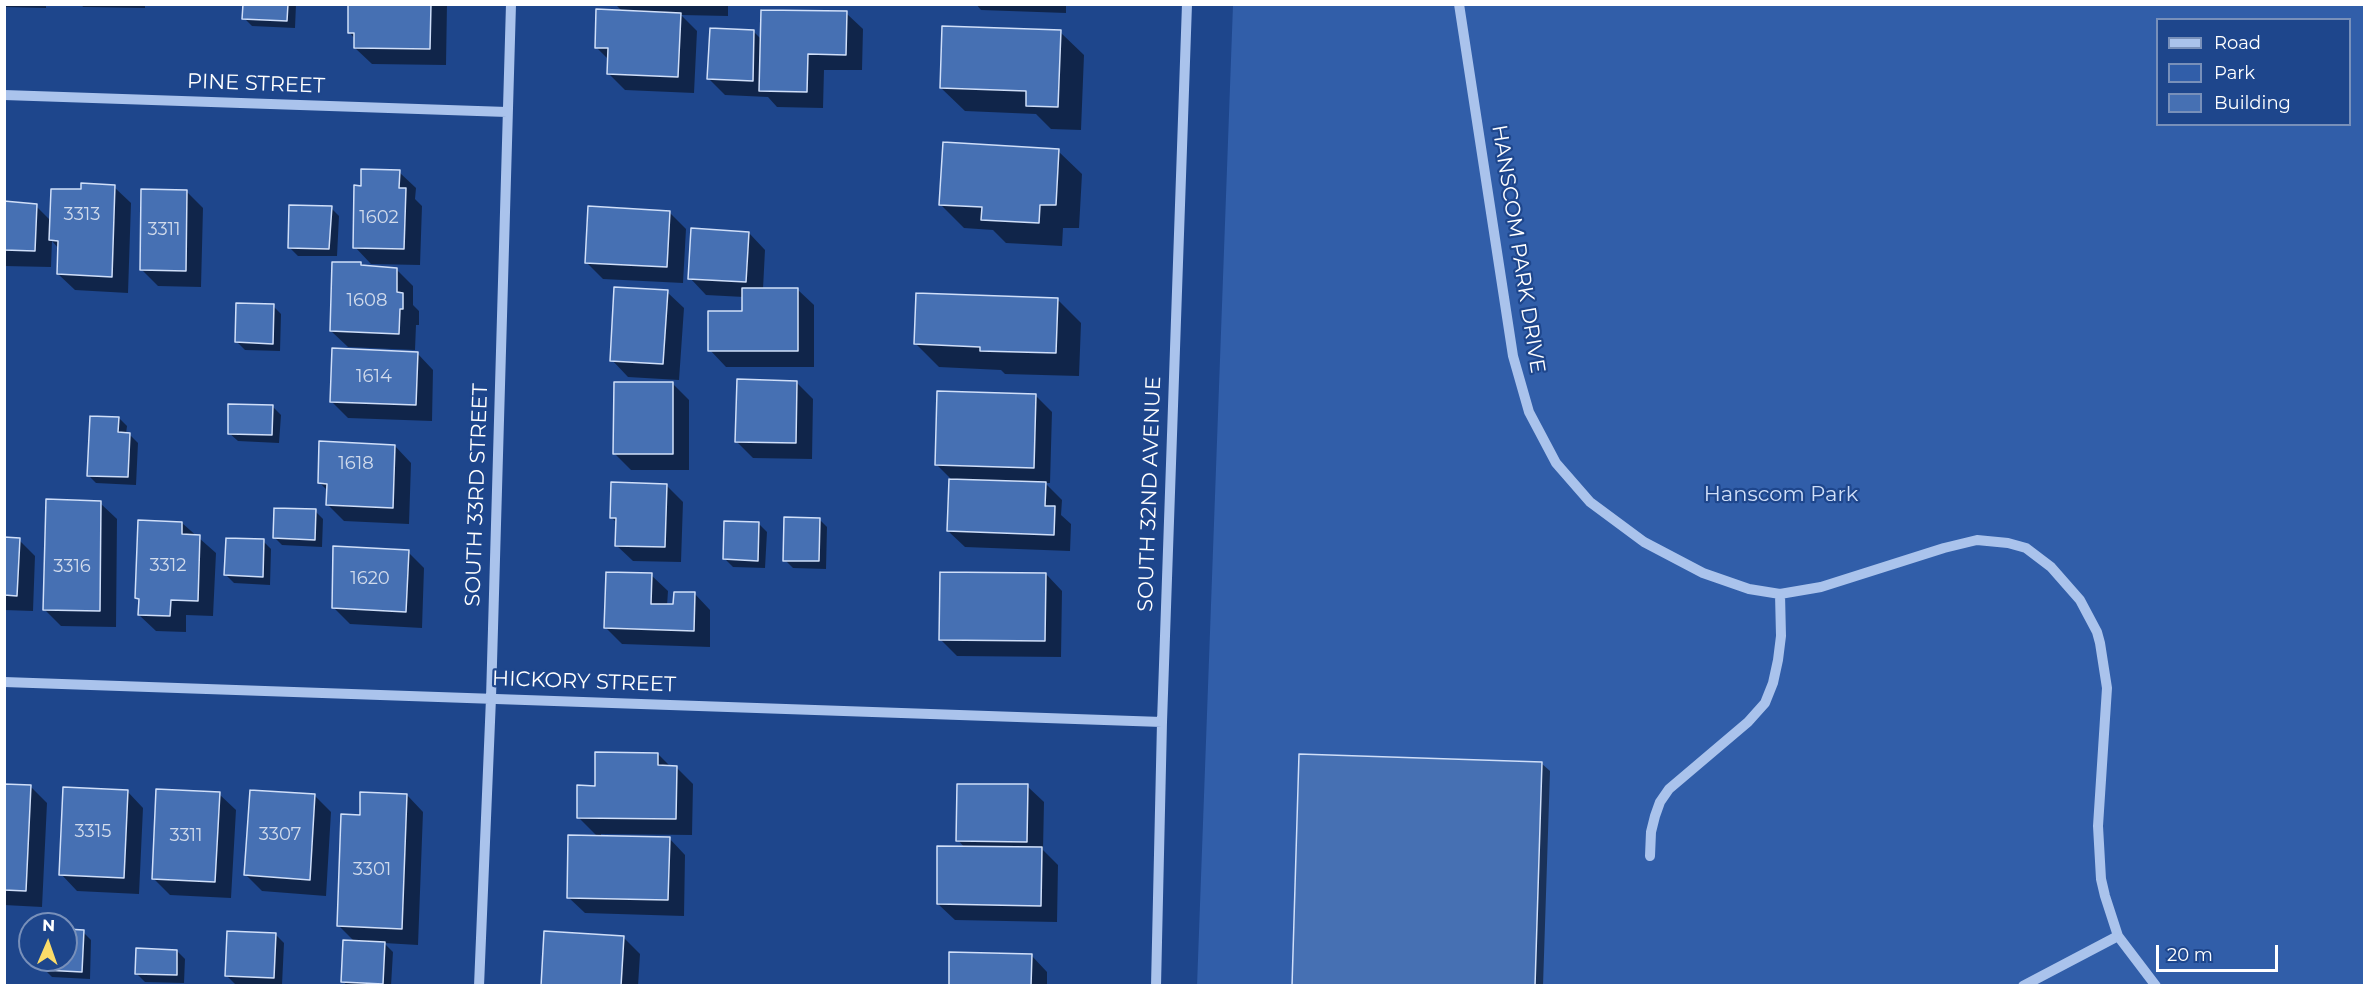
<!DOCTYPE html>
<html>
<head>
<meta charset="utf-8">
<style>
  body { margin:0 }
  #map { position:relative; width:2369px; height:990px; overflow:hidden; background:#1e468c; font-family:Montserrat,sans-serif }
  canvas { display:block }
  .frame { position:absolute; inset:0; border:6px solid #fff; pointer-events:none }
  .legend { position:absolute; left:2156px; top:18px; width:195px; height:108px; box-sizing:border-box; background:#1e468c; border:2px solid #7890ba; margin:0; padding:8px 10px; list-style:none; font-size:18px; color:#fff }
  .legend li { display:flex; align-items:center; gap:12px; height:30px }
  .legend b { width:30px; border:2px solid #7890ba }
  .north { position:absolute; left:18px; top:912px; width:60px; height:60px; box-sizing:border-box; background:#1e468c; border:2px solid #7890ba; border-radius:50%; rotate:2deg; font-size:16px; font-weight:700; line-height:24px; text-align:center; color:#fff }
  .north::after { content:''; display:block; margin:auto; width:21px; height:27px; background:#fbdc69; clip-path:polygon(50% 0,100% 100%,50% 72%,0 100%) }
  .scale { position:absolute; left:2156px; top:945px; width:122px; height:27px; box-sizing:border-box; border:3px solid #fff; border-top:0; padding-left:8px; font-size:18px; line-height:21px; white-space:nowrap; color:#fff; -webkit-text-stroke:4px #1e468c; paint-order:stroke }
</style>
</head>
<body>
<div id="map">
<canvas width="2369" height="990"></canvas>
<div class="frame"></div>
<ul class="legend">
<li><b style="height:8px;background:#aac3ec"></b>Road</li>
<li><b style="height:16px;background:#315ea9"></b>Park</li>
<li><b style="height:16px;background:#4670b3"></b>Building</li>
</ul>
<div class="north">N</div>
<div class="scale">20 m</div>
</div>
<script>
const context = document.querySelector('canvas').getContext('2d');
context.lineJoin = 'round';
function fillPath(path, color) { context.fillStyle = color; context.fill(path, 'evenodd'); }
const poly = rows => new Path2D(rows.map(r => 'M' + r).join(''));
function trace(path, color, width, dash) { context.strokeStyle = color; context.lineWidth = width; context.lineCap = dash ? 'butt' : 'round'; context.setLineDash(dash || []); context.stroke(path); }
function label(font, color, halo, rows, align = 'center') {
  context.font = font + ' Montserrat,sans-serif'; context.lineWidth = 4.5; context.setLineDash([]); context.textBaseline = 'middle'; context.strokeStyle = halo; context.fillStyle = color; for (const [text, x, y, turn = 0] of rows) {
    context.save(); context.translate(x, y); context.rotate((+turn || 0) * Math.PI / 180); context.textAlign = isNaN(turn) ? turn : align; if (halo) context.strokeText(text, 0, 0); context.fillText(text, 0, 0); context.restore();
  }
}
fillPath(poly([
  [1233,5,2364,5,2364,985,1197,986],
  [2158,20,2350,20,2350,124,2158,124]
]), '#315ea9');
fillPath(poly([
  [4,4,46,4,46,8,4,7],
  [81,4,145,4,145,8,83,7],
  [173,4,227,4,227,6],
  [245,4,296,4,295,28,252,26,244,18],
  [349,4,447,4,446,65,372,64,355,48,355,39,349,32],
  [615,4,728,4,728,16,681,15,697,31,694,93,625,90,608,73,609,60,596,47,623,12],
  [976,4,1066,4,1066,13,981,10],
  [846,13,863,29,862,70,824,70,823,108,777,107,768,97,725,95,709,79,754,32,762,40],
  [1060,32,1084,55,1081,130,1051,129,1036,114,965,111,941,88],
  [1058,151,1082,174,1079,228,1063,228,1062,246,1006,243,993,230,964,228,941,205],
  [399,172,416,188,415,199,422,206,420,265,371,264,355,247,363,187],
  [114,187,131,203,128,293,75,290,58,274,59,249,52,241,51,267,4,266,4,202,36,206,51,221,83,191],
  [187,192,203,208,201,287,158,286,141,269],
  [331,208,339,216,337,256,298,256,289,247],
  [669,212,686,229,683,283,603,279,587,263],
  [749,233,765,250,763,289,797,289,814,305,814,367,726,367,710,350,744,313,744,297,706,295,690,278],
  [361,264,364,267,397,270,413,286,413,305,419,311,419,325,416,325,415,350,348,347,331,331],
  [667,292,684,308,679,380,628,377,612,360],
  [1057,299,1081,323,1079,376,1005,374,1001,370,939,367,915,343],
  [273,306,281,314,280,351,245,350,237,342],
  [417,353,433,370,432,421,348,418,332,402],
  [796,382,813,399,812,459,753,458,737,442],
  [672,383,689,400,689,470,631,470,615,454],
  [1035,395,1052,412,1050,483,1045,483,1062,500,1061,515,1071,524,1070,551,965,547,948,531,952,480,936,464],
  [273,407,281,415,279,443,238,441,229,433],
  [119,418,127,426,126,434,130,435,138,443,136,485,96,483,88,475],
  [395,446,411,463,409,524,344,521,327,504,328,491,319,482],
  [666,485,683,502,681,562,633,561,616,545,617,523,611,517],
  [100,503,117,519,116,627,61,626,44,609],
  [315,511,323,519,322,547,282,545,274,537],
  [819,519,827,527,826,569,793,568,785,560],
  [182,523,216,553,213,616,186,615,186,632,156,631,139,615,140,601,137,597],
  [759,524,767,532,765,568,733,567,725,559],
  [4,539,19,540,35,556,33,611,4,610],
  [263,541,271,549,270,585,234,583,226,575],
  [408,552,424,568,422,628,350,624,333,607],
  [1046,574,1062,591,1061,657,957,656,940,639],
  [651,575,668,591,667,606,675,606,694,593,710,610,710,647,622,644,606,628],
  [658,754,671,767,677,768,693,784,692,835,601,834,601,837,669,838,685,855,684,916,585,913,568,897,598,837,578,817,596,787],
  [1541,763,1550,771,1543,986,1293,986],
  [4,785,30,786,47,803,42,907,4,905],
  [1027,786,1044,802,1043,850,1058,865,1057,922,955,920,938,904,965,848,958,840],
  [127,791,143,808,139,894,77,891,61,874],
  [219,794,236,810,231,898,170,895,153,878],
  [407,795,423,812,418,945,384,943,393,952,391,986,347,986,343,981,355,942,338,925,361,816],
  [315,796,331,812,326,896,262,891,246,875],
  [66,931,83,932,91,940,90,979,52,977,44,969,45,960,66,960],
  [276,935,284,943,282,985,235,984,227,976],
  [624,938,640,954,638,986,543,985],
  [177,951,185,959,184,983,145,982,137,974],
  [1031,955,1047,972,1047,986,950,986]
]), '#0007');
const building = poly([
  [243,4,288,4,287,21,242,19,243,4],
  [348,4,431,4,430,49,354,48,354,33,348,33,348,4],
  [596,9,681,13,678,77,607,74,608,48,595,48,596,9],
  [761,10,847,11,846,55,808,54,807,92,759,91,761,10],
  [942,26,1061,30,1058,107,1026,106,1026,91,940,88,942,26],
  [710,28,754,30,753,81,707,79,710,28],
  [943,142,1059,149,1056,205,1040,205,1039,223,981,220,982,207,939,205,943,142],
  [361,169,400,170,399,188,406,188,404,249,353,248,354,185,361,186,361,169],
  [81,183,115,185,112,277,57,274,58,241,49,240,51,189,81,189,81,183],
  [141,189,187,190,186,271,140,270,141,189],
  [4,201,37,204,35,251,4,250,4,201],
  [289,205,332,206,329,249,288,248,289,205],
  [588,206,670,211,667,267,585,263,588,206],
  [691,228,749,232,746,282,688,279,691,228],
  [332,262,361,262,361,265,397,268,397,292,403,293,403,309,400,309,399,334,330,331,332,262],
  [614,287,668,290,663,364,610,361,614,287],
  [742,288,798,288,798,351,708,351,708,311,742,311,742,288],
  [916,293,1058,298,1056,353,980,351,980,347,914,344,916,293],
  [236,303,274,304,273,344,235,342,236,303],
  [332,348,418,352,416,405,330,402,332,348],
  [737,379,797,381,796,443,735,442,737,379],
  [614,382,673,382,673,454,613,454,614,382],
  [937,391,1036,394,1034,468,935,465,937,391],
  [228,404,273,405,272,435,228,434,228,404],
  [90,416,119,417,118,432,130,433,128,477,87,476,90,416],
  [319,441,395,445,393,508,326,505,327,484,318,483,319,441],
  [949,479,1046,482,1045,506,1055,506,1054,535,947,531,949,479],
  [611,482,667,484,665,547,615,546,616,518,610,518,611,482],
  [46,499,101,501,100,611,43,610,46,499],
  [274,508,316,509,315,540,273,538,274,508],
  [784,517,820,518,819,561,783,561,784,517],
  [138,520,182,522,182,534,200,535,198,601,171,600,170,616,138,615,139,599,135,598,138,520],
  [724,521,759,522,758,561,723,559,724,521],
  [4,537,20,538,17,596,4,595,4,537],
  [226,538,264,539,263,577,224,575,226,538],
  [333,546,409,550,406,612,332,608,333,546],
  [606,572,652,573,651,604,673,604,674,592,695,592,694,631,604,628,606,572],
  [940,572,1046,573,1045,641,939,640,940,572],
  [595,752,658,753,658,765,677,766,676,819,577,818,577,785,595,786,595,752],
  [1299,754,1542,762,1535,986,1292,986,1299,754],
  [4,784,31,785,26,891,4,890,4,784],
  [957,784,1028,784,1027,842,956,841,957,784],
  [63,787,128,790,124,878,59,875,63,787],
  [156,789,220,792,215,882,152,879,156,789],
  [250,790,315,794,310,880,244,875,250,790],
  [360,792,407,794,402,929,337,926,341,814,360,815,360,792],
  [568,835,670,837,668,900,567,898,568,835],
  [937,846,1042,847,1041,906,937,904,937,846],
  [66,929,84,930,82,972,43,970,43,960,66,960,66,929],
  [227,931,276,933,274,978,225,976,227,931],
  [544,931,624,936,621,986,541,986,544,931],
  [343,940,385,942,383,984,341,982,343,940],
  [136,948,177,950,177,975,135,974,136,948],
  [949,952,1032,954,1031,986,949,986,949,952]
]);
fillPath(building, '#4670b3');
trace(building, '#d0dff9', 1.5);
trace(poly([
  [1459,4,1513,356,1529,412,1556,463,1590,502,1644,542,1703,573,1749,589,1780,594,1821,587,1944,548,1977,540,2008,543,2026,548,2051,567,2080,600,2097,632,2100,643,2107,688,2098,826,2101,879,2105,896,2118,936,2156,986],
  [4,95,507,112],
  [4,682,1162,722],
  [1650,856,1651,832,1655,816,1660,802,1669,789,1748,722,1765,703,1773,683,1778,660,1781,636,1780,594],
  [479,986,491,698,511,4],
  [1156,986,1162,722,1187,4],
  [2023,986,2118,936]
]), '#aac3ec', 10);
label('18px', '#d1dbec', null, [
  ["3313",82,215],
  ["1602",379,218],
  ["3311",164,230],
  ["1608",367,301],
  ["1614",374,377],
  ["1618",356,464],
  ["3312",168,566],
  ["3316",72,567],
  ["1620",370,579],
  ["3315",93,832],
  ["3307",280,835],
  ["3311",186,836],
  ["3301",372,870]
]);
label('21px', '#fff', '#1e468c', [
  ["PINE STREET",256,84,2],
  ["HANSCOM PARK DRIVE",1518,249,81],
  ["SOUTH 32ND AVENUE",1150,494,-88],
  ["SOUTH 33RD STREET",477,495,-88],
  ["HICKORY STREET",584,682,2]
]);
label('21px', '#d0dff9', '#1e468c', [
  ["Hanscom Park",1781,495]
]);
</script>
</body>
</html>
